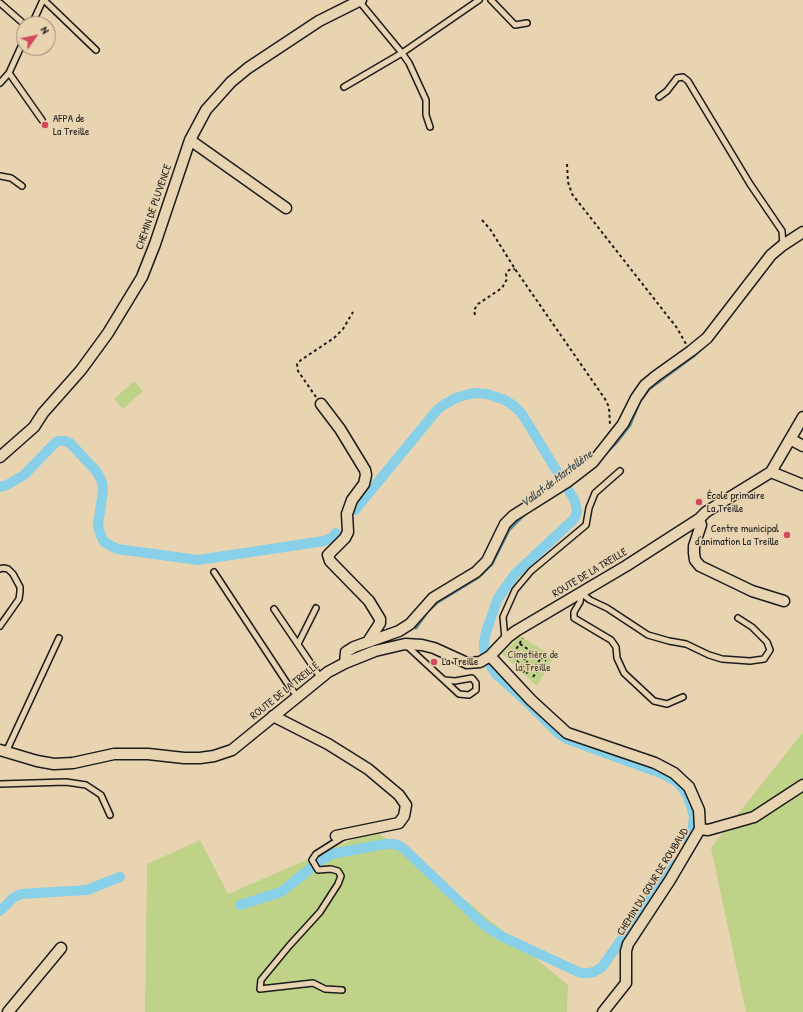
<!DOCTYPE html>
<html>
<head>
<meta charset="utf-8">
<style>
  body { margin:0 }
  #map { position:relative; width:803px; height:1012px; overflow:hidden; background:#e9d4b2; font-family:"Patrick Hand",sans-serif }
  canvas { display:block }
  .north { position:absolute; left:16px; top:16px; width:40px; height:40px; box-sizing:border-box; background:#e9d4b2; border:1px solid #978a76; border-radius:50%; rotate:57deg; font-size:11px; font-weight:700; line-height:16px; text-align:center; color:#1c1c1c }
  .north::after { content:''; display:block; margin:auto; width:14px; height:18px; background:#d1495b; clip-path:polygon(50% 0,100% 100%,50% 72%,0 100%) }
</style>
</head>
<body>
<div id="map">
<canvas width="803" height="1012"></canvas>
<div class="north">N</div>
</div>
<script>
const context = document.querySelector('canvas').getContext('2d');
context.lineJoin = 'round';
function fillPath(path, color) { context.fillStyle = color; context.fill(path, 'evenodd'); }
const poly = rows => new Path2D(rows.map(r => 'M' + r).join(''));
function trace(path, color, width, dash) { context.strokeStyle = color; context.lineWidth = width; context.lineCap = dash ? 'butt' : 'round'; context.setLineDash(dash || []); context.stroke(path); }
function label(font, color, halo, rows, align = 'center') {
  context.font = font + ' "Patrick Hand",sans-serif'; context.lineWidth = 3; context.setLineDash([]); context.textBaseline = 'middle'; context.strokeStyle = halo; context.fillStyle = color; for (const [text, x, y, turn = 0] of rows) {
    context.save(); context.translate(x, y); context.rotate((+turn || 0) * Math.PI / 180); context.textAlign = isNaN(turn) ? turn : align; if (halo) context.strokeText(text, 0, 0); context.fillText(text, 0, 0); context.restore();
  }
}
fillPath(poly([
  [134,381,143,391,123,409,114,399],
  [520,636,554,657,537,686,502,654],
  [803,732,803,1012,746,1012,711,848],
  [375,830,446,884,568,985,567,1012,145,1012,147,864,200,840,228,894]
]), '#bed388');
trace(poly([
  [607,452,616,443,630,425,640,401,649,389,695,355,707,344],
  [416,628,428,611,438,602,479,577,492,564,509,530,526,513]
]), '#5c8896', 3);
trace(poly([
  [0,487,7,485,24,475,54,444,58,441,65,441,70,443,97,472,102,482,103,490,98,526,101,536,104,542,117,549,198,560,324,541,333,537,336,533],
  [355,510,437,410,445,404,456,398,466,395,475,393,487,394,505,400,514,406,522,414,575,501,577,512,574,519,515,574,498,598,486,632,484,643,484,649,490,665,496,674,526,701,558,733,567,739,663,774,677,782,684,790,688,797,694,816,692,835,688,844],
  [240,905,281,892,321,860,332,854,385,844,395,844,403,848,484,925,503,937,574,970,581,973,588,973,594,972,602,967,675,864],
  [0,911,13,898,21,894,87,890,120,877]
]), '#87d0e8', 10);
const lane = poly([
  [44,0,96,50],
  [491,0,515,25,527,23],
  [359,1,402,53,409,63,426,100,426,115,430,127],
  [0,3,24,24],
  [32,24,43,0],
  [9,73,42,120],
  [0,83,9,73,24,40],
  [344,87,402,53,479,0],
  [659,97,667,91,677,78,683,77,688,81,750,184,782,231,783,245],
  [0,176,11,178,22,186],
  [0,569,3,568,8,569,13,574,20,587,20,592,19,599,0,626],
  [214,572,287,683,297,696],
  [581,593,590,600,607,608,648,635,669,641,686,644,709,655,722,659,750,661,764,659,770,650,767,642,752,627,738,618],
  [581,594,580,602,574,612,574,618,611,640,616,647,617,658,624,673,654,701,667,704,683,697],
  [274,609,320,677],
  [505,639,503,617,515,590,531,571,586,525,589,508,595,493,620,471],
  [298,644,316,608],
  [407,646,459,694,469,695,476,690,476,683,472,678,455,681,445,680],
  [6,752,59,638],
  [0,784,66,782,86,785,101,795,110,815],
  [342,990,325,989,313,983,260,989,261,980,289,946,320,912,338,884,341,876,338,871,331,869,318,870,312,860,316,854,343,837]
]);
const street = poly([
  [190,140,286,208],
  [321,404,340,429,365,470,366,475,364,484,352,500,347,514,348,532,345,538,328,555,330,561,369,601,380,619,380,623,369,640],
  [790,439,803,446],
  [0,457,34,427,43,413,81,370,108,333,142,277,155,244,190,140,206,110,231,82,248,68,319,21,361,0],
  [771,472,803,485],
  [699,519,701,525,694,546,694,553,695,560,700,566,752,591,784,601],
  [490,656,531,700,567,733,655,763,674,773,689,787,699,810,700,829,670,880,628,944,626,951,626,983,603,1012],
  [345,663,346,652,354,647,399,631,410,624,433,598,476,572,487,561,505,524,513,516,567,482,593,462,623,424,636,398,645,385,656,376,691,351,707,338,771,255,783,245,803,232],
  [273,716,328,744,368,769,399,795,406,805,404,816,399,823,336,836],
  [0,750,37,761,54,764,73,763,114,754,148,754,184,758,200,758,214,756,232,750,328,672,345,663,375,651,405,644,422,645,434,648,467,663,480,662,490,656,508,637,516,631,626,566,699,519,706,512,771,472,803,417],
  [700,829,708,830,754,817,803,785],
  [8,1012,61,948]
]);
trace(lane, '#1c1c1c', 8);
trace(street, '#1c1c1c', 13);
trace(poly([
  [567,164,568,182,572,194,677,328,686,344],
  [482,220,490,229,515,269,605,399,609,407,610,425],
  [475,315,474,310,478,304,502,288,507,279,506,274,509,270,515,269],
  [316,397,298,371,297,364,301,360,334,338,343,329,353,312],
  [520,644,546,661],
  [518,655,528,661,521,669,526,674,533,665,538,669],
  [523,667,512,656,523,638],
  [535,667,541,658],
  [533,677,541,666]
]), '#1c1c1c', 2, [3, 3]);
trace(lane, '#e9d4b2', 5);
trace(street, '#e9d4b2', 10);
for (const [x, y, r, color] of [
  [45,125,4,"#d1495b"],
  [699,502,4,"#d1495b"],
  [787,535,4,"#d1495b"],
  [434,662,4,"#d1495b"]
]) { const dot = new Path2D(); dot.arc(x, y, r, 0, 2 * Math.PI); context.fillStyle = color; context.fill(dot); trace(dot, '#e9d4b2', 1.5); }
label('11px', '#1c1c1c', '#e9d4b2', [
  ["AFPA de",53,119],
  ["La Treille",53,132],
  ["École primaire",707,496],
  ["La Treille",707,509],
  ["Centre municipal",779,529,"right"],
  ["d'animation La Treille",779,542,"right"],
  ["La Treille",442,662]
], 'left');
label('11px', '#1c1c1c', '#e9d4b2', [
  ["CHEMIN DE PLUVENCE",154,207,-71],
  ["ROUTE DE LA TREILLE",590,573,-31],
  ["ROUTE DE LA TREILLE",285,691,-39],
  ["CHEMIN DU GOUR DE ROUBAUD",653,882,-58]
]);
label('11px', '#3c4132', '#e9d4b2', [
  ["Cimetière de",533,655],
  ["la Treille",533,668]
]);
label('italic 12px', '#37494f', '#e9d4b2', [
  ["Vallat de Martellène",557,479,-37]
]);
</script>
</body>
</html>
